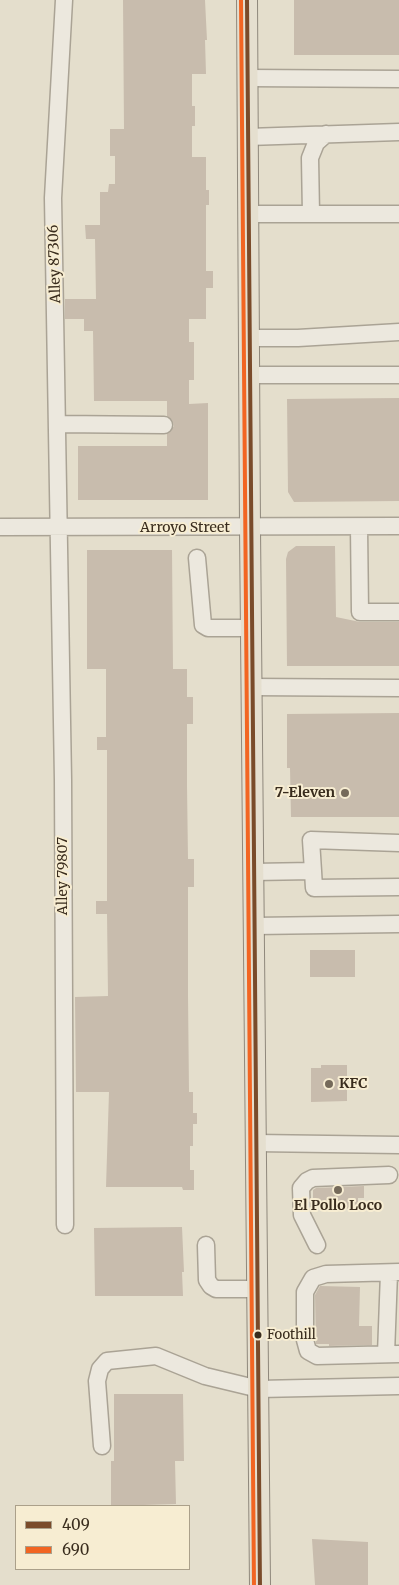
<!DOCTYPE html>
<html>
<head>
<meta charset="utf-8">
<style>
  body { margin:0 }
  #map { position:relative; width:399px; height:1585px; overflow:hidden; background:#e4decc; font-family:Merriweather,serif }
  canvas { display:block }
  .legend { position:absolute; left:15px; top:1505px; width:175px; height:65px; box-sizing:border-box; background:#f7edd2; border:1px solid #aba08a; margin:0; padding:6px 9px; list-style:none; font-size:15px; color:#392c1d }
  .legend li { display:flex; align-items:center; gap:10px; height:25px }
  .legend b { width:25px; border:1px solid #aba08a }
</style>
</head>
<body>
<div id="map">
<canvas width="399" height="1585"></canvas>
<ul class="legend">
<li><b style="height:6px;background:#7a4b2a"></b>409</li>
<li><b style="height:6px;background:#f26522"></b>690</li>
</ul>
</div>
<script>
const context = document.querySelector('canvas').getContext('2d');
context.lineJoin = 'round';
function fillPath(path, color) { context.fillStyle = color; context.fill(path, 'evenodd'); }
const poly = rows => new Path2D(rows.map(r => 'M' + r).join(''));
function trace(path, color, width, dash) { context.strokeStyle = color; context.lineWidth = width; context.lineCap = dash ? 'butt' : 'round'; context.setLineDash(dash || []); context.stroke(path); }
function label(font, color, halo, rows, align = 'center') {
  context.font = font + ' Merriweather,serif'; context.lineWidth = 4; context.setLineDash([]); context.textBaseline = 'middle'; context.strokeStyle = halo; context.fillStyle = color; for (const [text, x, y, turn = 0] of rows) {
    context.save(); context.translate(x, y); context.rotate((+turn || 0) * Math.PI / 180); context.textAlign = isNaN(turn) ? turn : align; if (halo) context.strokeText(text, 0, 0); context.fillText(text, 0, 0); context.restore();
  }
}
fillPath(poly([
  [123,0,205,0,207,40,205,40,206,74,192,74,192,106,195,106,195,126,192,126,192,157,206,157,206,190,209,190,209,205,206,205,206,271,213,271,213,288,206,288,206,319,189,319,189,342,194,342,194,380,189,380,189,404,208,403,208,500,78,500,78,446,167,446,167,434,174,426,172,420,167,416,167,401,94,401,93,331,84,331,84,319,65,319,65,299,96,299,95,239,86,239,85,225,100,225,100,192,108,192,109,184,115,184,115,156,110,156,110,129,124,129],
  [294,0,399,0,399,55,294,55],
  [399,398,399,501,294,502,288,492,287,399],
  [296,546,335,546,336,617,360,622,399,622,399,666,287,666,286,559,288,552],
  [87,550,172,550,173,669,187,669,187,697,193,697,193,724,187,724,187,786,188,859,194,859,194,887,188,887,188,996,189,1092,193,1092,193,1113,197,1113,197,1124,193,1124,193,1146,190,1146,190,1170,194,1170,194,1190,183,1190,182,1187,106,1187,109,1092,76,1092,75,997,108,996,107,914,96,914,96,901,107,901,107,750,97,750,97,737,106,737,106,669,87,669],
  [399,713,399,817,291,817,290,768,287,768,287,714],
  [310,950,355,950,355,977,310,977],
  [321,1065,347,1065,347,1101,311,1102,311,1068,321,1068],
  [364,1186,364,1198,358,1198,358,1207,350,1206,350,1209,313,1207,313,1190,316,1188],
  [182,1227,184,1272,182,1272,183,1296,95,1296,94,1228],
  [320,1286,360,1287,359,1326,372,1326,372,1345,329,1346,329,1344,316,1344,315,1295],
  [114,1394,183,1394,184,1461,175,1461,176,1504,111,1506,111,1461,114,1461],
  [312,1539,368,1542,368,1585,315,1585]
]), '#c8bcad');
const minor = poly([
  [64,0,53,198,63,780,65,1225],
  [248,78,399,79],
  [248,137,399,132],
  [249,214,399,214],
  [311,214,310,158,316,143,326,134],
  [249,338,298,338,399,332],
  [249,375,399,375],
  [58,424,164,425],
  [0,527,399,526],
  [359,527,360,612,399,612],
  [197,558,203,625,208,628,250,628],
  [251,687,399,688],
  [313,871,311,840,399,843],
  [253,872,313,871,314,888,399,887],
  [254,926,399,924],
  [256,1143,399,1145],
  [206,1245,207,1280,211,1286,216,1289,258,1289],
  [317,1245,302,1215,301,1188,307,1181,313,1178,389,1175],
  [399,1272,326,1274,313,1278,305,1292,305,1340,308,1351,317,1356,399,1354],
  [386,1354,389,1273],
  [102,1446,97,1381,100,1369,107,1361,156,1356,205,1376,259,1389,399,1386]
]);
const major = poly([
  [247,0,250,528,260,1585]
]);
trace(minor, '#aaa395', 19);
trace(major, '#8f887c', 22);
trace(minor, '#ece8de', 16);
trace(major, '#e5dfcf', 20);
trace(poly([
  [247,0,260,1585]
]), '#7a4b2a', 4);
trace(poly([
  [241,0,254,1585]
]), '#f26522', 4);
for (const [x, y, r, color] of [
  [345,793,5,"#756a5a"],
  [329,1084,5,"#756a5a"],
  [338,1190,5,"#756a5a"],
  [258,1335,4.5,"#392c1d"]
]) { const dot = new Path2D(); dot.arc(x, y, r, 0, 2 * Math.PI); context.fillStyle = color; context.fill(dot); trace(dot, '#f7edd2', 2); }
label('13px', '#392c1d', '#f7edd2', [
  ["Foothill",267,1335]
], 'left');
label('14px', '#392c1d', '#f7edd2', [
  ["Alley 87306",55,264,-92],
  ["Arroyo Street",185,528],
  ["Alley 79807",63,876,-90]
]);
label('bold 14px', '#392c1d', '#f7edd2', [
  ["7-Eleven",335,793],
  ["KFC",339,1084,"left"],
  ["El Pollo Loco",338,1206,"center"]
], 'right');
</script>
</body>
</html>
